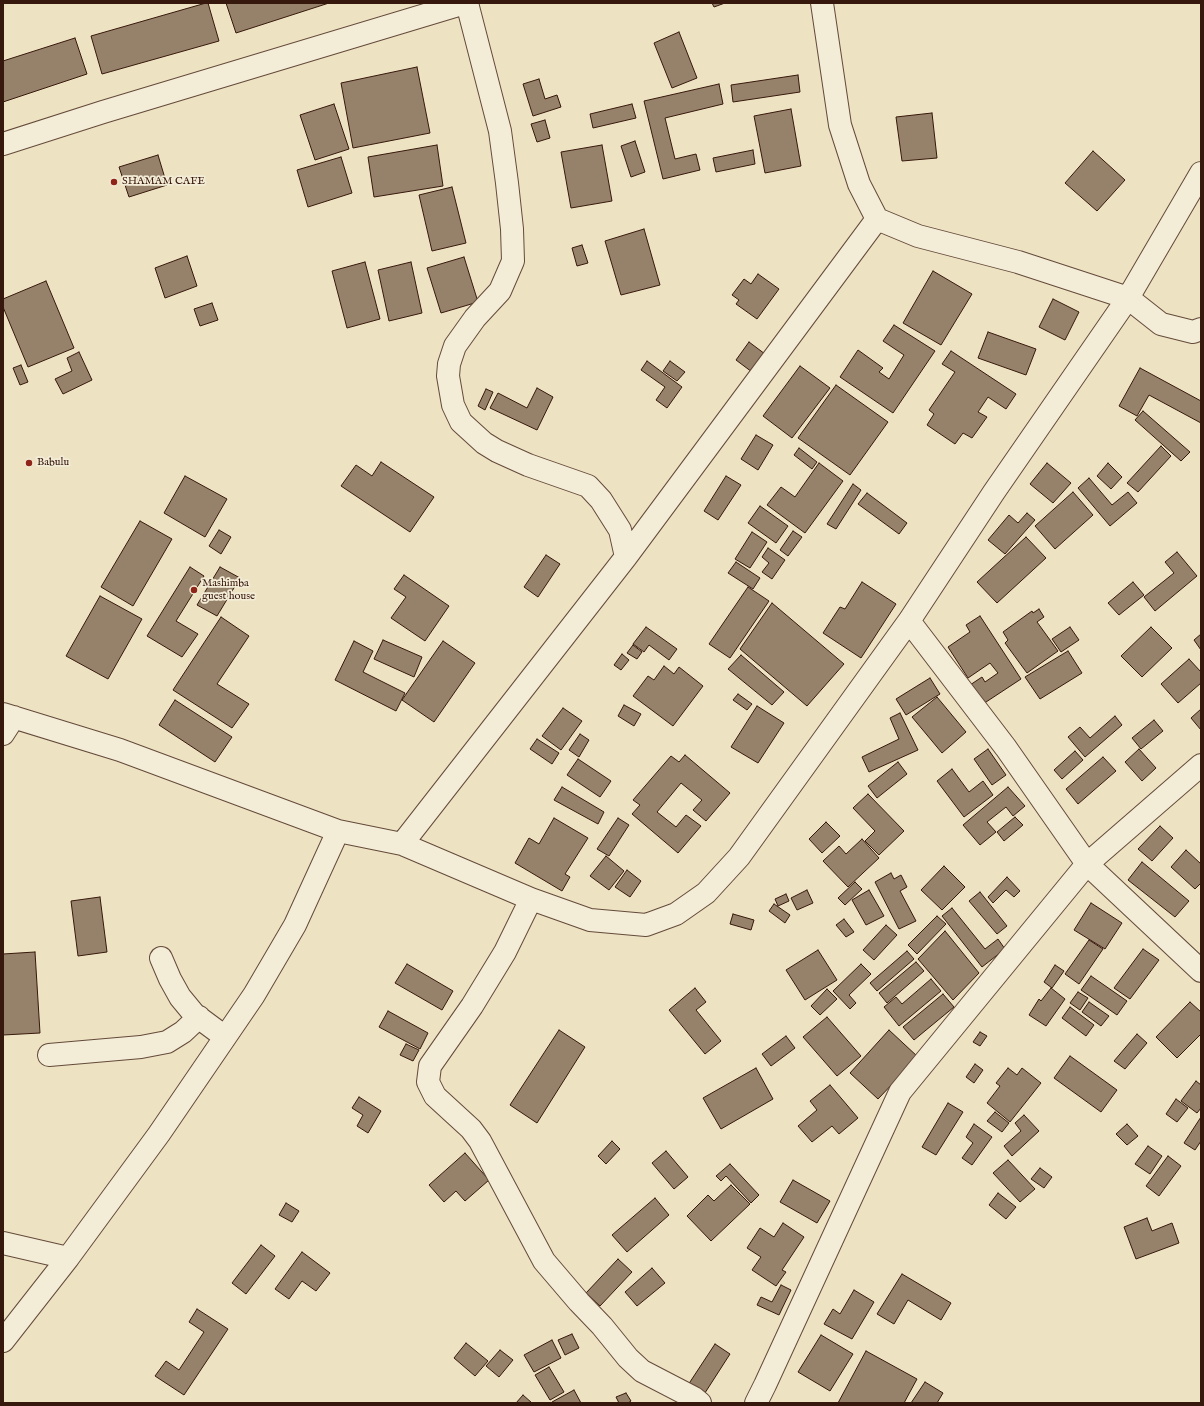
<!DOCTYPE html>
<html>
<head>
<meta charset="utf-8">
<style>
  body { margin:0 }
  #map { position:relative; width:1204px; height:1406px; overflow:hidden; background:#ede2c2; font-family:"IM FELL English",serif }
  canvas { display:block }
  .frame { position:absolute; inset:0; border:4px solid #37180c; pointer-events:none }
</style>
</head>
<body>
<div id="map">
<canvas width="1204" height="1406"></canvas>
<div class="frame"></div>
</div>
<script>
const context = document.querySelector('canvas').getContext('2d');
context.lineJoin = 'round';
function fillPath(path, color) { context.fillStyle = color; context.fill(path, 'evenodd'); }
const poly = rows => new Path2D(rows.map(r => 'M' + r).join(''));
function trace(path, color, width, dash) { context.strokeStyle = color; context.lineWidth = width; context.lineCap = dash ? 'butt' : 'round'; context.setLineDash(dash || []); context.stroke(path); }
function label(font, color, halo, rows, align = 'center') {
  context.font = font + ' "IM FELL English",serif'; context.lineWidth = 3.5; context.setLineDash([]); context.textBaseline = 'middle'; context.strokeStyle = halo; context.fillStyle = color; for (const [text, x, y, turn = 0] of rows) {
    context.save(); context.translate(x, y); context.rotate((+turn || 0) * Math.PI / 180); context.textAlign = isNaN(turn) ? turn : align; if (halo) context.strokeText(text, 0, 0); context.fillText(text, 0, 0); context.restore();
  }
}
const building = poly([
  [206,3,208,3,219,41,102,74,91,36,206,3],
  [226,3,329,3,236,33,226,3],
  [712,3,725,3,714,7,712,3],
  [679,32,697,78,672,88,654,43,679,32],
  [75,38,87,74,3,102,3,61,75,38],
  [417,67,430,133,353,148,341,83,417,67],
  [798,75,800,92,733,102,731,85,798,75],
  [539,79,545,99,557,95,561,107,533,116,523,84,539,79],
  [719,84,723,104,665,118,675,159,696,154,700,170,663,179,644,101,719,84],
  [334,104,349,149,315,160,300,115,334,104],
  [632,104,636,118,593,128,590,114,632,104],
  [791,109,801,166,765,173,754,116,791,109],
  [932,113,937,158,902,161,896,117,932,113],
  [545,120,550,138,537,142,531,124,545,120],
  [635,141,645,172,631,177,621,146,635,141],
  [437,145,443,186,374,197,368,157,437,145],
  [602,145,612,201,571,208,561,152,602,145],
  [753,150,755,164,716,172,713,158,753,150],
  [1093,151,1125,180,1097,211,1065,183,1093,151],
  [158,155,167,185,129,197,119,167,158,155],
  [341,157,352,193,308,207,297,170,341,157],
  [452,187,466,243,432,251,419,195,452,187],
  [644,229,660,285,621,295,605,241,644,229],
  [582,245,588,263,577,266,572,248,582,245],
  [187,256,197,286,165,298,155,268,187,256],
  [464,257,478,302,441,313,427,268,464,257],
  [365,262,380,319,347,328,332,271,365,262],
  [411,262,422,313,389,321,378,270,411,262],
  [933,271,972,294,941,345,903,323,933,271],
  [758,274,779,289,757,319,736,304,739,300,732,295,744,279,751,284,758,274],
  [46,281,74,348,28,367,3,307,3,299,46,281],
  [1053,299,1079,312,1065,340,1039,327,1053,299],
  [212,303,218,320,200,326,194,309,212,303],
  [894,325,935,351,893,413,840,377,858,350,883,368,879,372,889,379,904,355,883,341,894,325],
  [988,332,1036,349,1026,375,978,358,988,332],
  [749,342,765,354,752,372,736,360,749,342],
  [951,351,1016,394,1006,409,988,397,978,412,987,417,972,438,963,433,955,444,927,425,934,414,929,410,955,372,942,364,951,351],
  [79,352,92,380,63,394,55,379,72,371,67,358,79,352],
  [647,361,682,387,667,408,656,400,665,387,641,370,647,361],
  [670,361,685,372,677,381,663,371,670,361],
  [21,365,28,382,20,385,13,368,21,365],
  [800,366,830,388,792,438,763,416,800,366],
  [1140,368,1201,401,1201,423,1149,395,1137,416,1119,406,1140,368],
  [836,385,888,422,850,475,798,438,836,385],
  [537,388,553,397,537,430,490,408,498,393,527,408,537,388],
  [486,389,493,392,485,410,478,406,486,389],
  [1143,411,1190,452,1181,461,1135,420,1143,411],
  [756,435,773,445,758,470,741,459,756,435],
  [1161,446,1171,456,1138,492,1127,483,1161,446],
  [799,448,817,462,812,469,794,455,799,448],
  [381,462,434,497,410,532,341,486,356,465,372,476,381,462],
  [819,463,843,481,805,533,767,505,781,487,795,497,819,463],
  [1047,463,1071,483,1053,503,1030,484,1047,463],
  [1108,463,1122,477,1111,489,1097,476,1108,463],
  [185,476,227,499,205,537,164,513,185,476],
  [726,476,741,485,718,520,704,511,726,476],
  [1089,478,1112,505,1128,492,1137,503,1110,526,1078,488,1089,478],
  [853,484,861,490,836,529,827,524,853,484],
  [1073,492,1093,515,1055,549,1035,526,1073,492],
  [867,493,907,523,899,534,858,504,867,493],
  [760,506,788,526,776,543,748,523,760,506],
  [1027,513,1035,520,1005,554,988,540,1009,515,1018,523,1027,513],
  [140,521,172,539,133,606,101,587,140,521],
  [219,530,231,537,221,554,209,546,219,530],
  [793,531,802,537,788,556,780,550,793,531],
  [752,532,767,542,750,568,735,559,752,532],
  [1026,537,1046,558,997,603,977,582,1026,537],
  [768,548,785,560,772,579,762,572,769,563,762,557,768,548],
  [1177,552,1197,576,1155,611,1144,597,1174,573,1165,562,1177,552],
  [546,555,560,564,538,597,524,587,546,555],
  [736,562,760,578,753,589,728,573,736,562],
  [190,567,204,576,176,621,198,634,182,657,147,636,190,567],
  [220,567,240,578,217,616,197,605,220,567],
  [404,575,449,606,425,641,391,618,406,597,394,589,404,575],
  [862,582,896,604,861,658,823,633,840,607,845,609,862,582],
  [1133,582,1144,595,1119,615,1108,603,1133,582],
  [748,587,769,601,730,658,709,644,748,587],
  [100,596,142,619,108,679,66,656,100,596],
  [772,603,844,664,807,706,740,649,772,603],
  [1039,609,1044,617,1037,622,1058,651,1027,673,1005,643,1008,640,1003,632,1032,611,1033,613,1039,609],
  [980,616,1021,679,983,704,970,685,982,677,985,682,998,673,990,663,968,678,948,647,970,632,966,625,980,616],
  [221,617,249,636,217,684,249,704,232,728,173,690,221,617],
  [646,627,677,649,669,660,649,645,644,652,633,644,646,627],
  [1070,627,1079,640,1061,652,1052,639,1070,627],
  [1151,627,1172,648,1142,677,1121,656,1151,627],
  [1201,634,1201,650,1194,640,1201,634],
  [383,640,422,657,414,677,374,659,383,640],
  [354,641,373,651,363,672,405,693,396,711,335,680,354,641],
  [443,641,475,663,434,722,402,700,443,641],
  [633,645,642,652,637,659,627,653,633,645],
  [1068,651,1082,673,1040,699,1025,677,1068,651],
  [622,654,629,660,621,670,614,665,622,654],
  [741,655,784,692,772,705,728,669,741,655],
  [1189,659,1201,672,1201,683,1178,703,1161,684,1189,659],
  [664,666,674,674,679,667,703,686,673,726,633,696,648,676,654,680,664,666],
  [930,678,940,694,906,715,896,699,930,678],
  [738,694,752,704,747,710,733,700,738,694],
  [937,697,966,732,942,753,912,717,937,697],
  [175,700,232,737,215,762,159,725,175,700],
  [624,705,641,714,634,726,618,716,624,705],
  [757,706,784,723,758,763,731,747,757,706],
  [563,708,582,721,561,750,542,736,563,708],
  [1201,709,1201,730,1191,718,1201,709],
  [900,713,918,750,869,772,862,757,899,739,890,718,900,713],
  [1115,716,1122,725,1085,757,1068,737,1080,727,1090,738,1115,716],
  [1154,720,1163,731,1141,749,1132,738,1154,720],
  [580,734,589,740,579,757,569,750,580,734],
  [537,739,559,753,552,764,530,749,537,739],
  [988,749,1006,775,992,785,974,759,988,749],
  [1139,749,1156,768,1142,781,1125,762,1139,749],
  [1075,751,1083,760,1062,779,1054,770,1075,751],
  [685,755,730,793,706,821,693,810,702,800,681,783,657,812,676,827,686,815,701,826,678,853,632,814,640,805,633,800,671,756,679,762,685,755],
  [1103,757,1116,771,1078,804,1066,789,1103,757],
  [578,759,611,781,600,797,567,775,578,759],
  [898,762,907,774,877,798,868,786,898,762],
  [952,769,969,792,983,781,993,795,964,817,937,781,952,769],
  [562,787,604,812,598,824,554,800,562,787],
  [1008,787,1025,806,1013,816,1006,807,987,822,996,832,980,845,963,825,1008,787],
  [868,794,904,831,879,855,865,841,875,831,853,808,868,794],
  [1015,817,1023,825,1004,841,997,832,1015,817],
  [554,818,588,838,565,874,570,877,562,891,515,863,529,838,539,844,554,818],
  [618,818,629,825,609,856,597,849,618,818],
  [826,822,840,836,822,853,809,839,826,822],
  [1160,826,1173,838,1152,861,1138,849,1160,826],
  [862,839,879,858,848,887,823,861,839,846,846,854,862,839],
  [1186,850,1201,864,1201,883,1195,889,1171,867,1186,850],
  [606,856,624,871,609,890,590,876,606,856],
  [1142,862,1189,901,1175,917,1128,880,1142,862],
  [944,866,965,887,942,910,921,890,944,866],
  [627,870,641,881,630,897,615,887,627,870],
  [891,873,894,879,901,875,907,887,900,891,916,921,899,929,875,882,891,873],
  [1007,877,1020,891,1014,897,1006,890,993,903,988,897,1007,877],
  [855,882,862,889,845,905,838,898,855,882],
  [807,890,813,903,797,910,791,898,807,890],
  [869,890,884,916,866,925,852,900,869,890],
  [980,892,1007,926,997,934,969,901,980,892],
  [786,894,789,901,778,906,775,899,786,894],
  [100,897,107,952,78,956,71,901,100,897],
  [1091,903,1122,923,1105,949,1074,930,1091,903],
  [774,904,790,915,785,923,769,911,774,904],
  [952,908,985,949,998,939,1005,949,982,967,942,916,952,908],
  [733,914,754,920,751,930,730,924,733,914],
  [937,916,946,924,917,954,908,945,937,916],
  [844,919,854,932,846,937,836,925,844,919],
  [886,925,897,935,874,960,863,950,886,925],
  [945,931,979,973,953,1000,918,959,945,931],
  [1089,940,1103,949,1079,984,1065,974,1089,940],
  [1143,949,1159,960,1130,999,1114,988,1143,949],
  [818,950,837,980,805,1000,786,970,818,950],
  [907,951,914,959,877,991,870,983,907,951],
  [35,952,40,1033,3,1035,3,954,35,952],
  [916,962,924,971,887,1003,879,993,916,962],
  [407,964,453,991,442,1010,395,983,407,964],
  [861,964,871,974,849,995,856,1003,850,1009,833,991,861,964],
  [1055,965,1064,971,1052,988,1044,982,1055,965],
  [1091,976,1127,1001,1117,1015,1081,990,1091,976],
  [931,979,941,991,899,1026,884,1007,896,997,902,1004,931,979],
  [695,988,706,1002,696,1010,721,1041,705,1054,669,1010,695,988],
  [1051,988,1065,999,1046,1026,1029,1015,1039,999,1041,1001,1051,988],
  [827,989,837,999,820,1015,811,1006,827,989],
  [1078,992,1088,998,1080,1010,1070,1003,1078,992],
  [943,994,954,1007,914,1040,903,1027,943,994],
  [1089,1002,1109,1016,1101,1026,1082,1012,1089,1002],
  [1190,1002,1201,1012,1201,1034,1177,1058,1156,1037,1190,1002],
  [1070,1007,1094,1025,1086,1036,1062,1018,1070,1007],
  [388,1011,428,1033,420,1049,379,1027,388,1011],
  [827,1017,861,1056,837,1076,803,1037,827,1017],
  [559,1030,585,1047,537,1123,510,1105,559,1030],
  [889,1030,918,1057,878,1099,850,1073,889,1030],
  [980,1032,987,1036,980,1046,973,1042,980,1032],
  [1137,1034,1147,1043,1125,1069,1114,1061,1137,1034],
  [786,1036,795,1048,771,1066,762,1054,786,1036],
  [406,1044,419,1050,413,1061,400,1055,406,1044],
  [1070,1056,1117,1090,1101,1112,1054,1078,1070,1056],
  [975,1064,983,1070,974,1083,966,1077,975,1064],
  [756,1068,773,1099,721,1129,703,1098,756,1068],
  [1008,1068,1017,1075,1022,1068,1041,1083,1010,1122,987,1103,1000,1086,996,1083,1008,1068],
  [1196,1081,1201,1085,1201,1108,1197,1113,1181,1101,1196,1081],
  [830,1085,858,1118,839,1134,832,1126,812,1142,798,1126,817,1110,810,1101,830,1085],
  [359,1097,381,1111,368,1133,357,1126,363,1115,352,1108,359,1097],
  [1176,1099,1188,1108,1177,1122,1166,1114,1176,1099],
  [948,1103,963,1112,936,1155,922,1147,948,1103],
  [995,1112,1009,1123,1002,1132,987,1121,995,1112],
  [1024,1115,1039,1131,1012,1156,1004,1146,1021,1131,1015,1123,1024,1115],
  [1201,1117,1201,1141,1195,1150,1184,1143,1201,1117],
  [974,1124,992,1137,972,1165,962,1158,973,1143,966,1137,974,1124],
  [1127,1124,1138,1136,1127,1145,1116,1134,1127,1124],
  [612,1141,620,1149,606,1164,598,1156,612,1141],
  [1148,1146,1162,1156,1150,1174,1135,1164,1148,1146],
  [666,1151,688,1177,674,1189,652,1163,666,1151],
  [465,1153,489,1180,465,1201,456,1191,444,1202,429,1185,465,1153],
  [1168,1156,1181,1166,1159,1196,1146,1186,1168,1156],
  [1008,1160,1035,1189,1020,1202,993,1173,1008,1160],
  [730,1164,759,1195,751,1203,726,1176,721,1181,716,1176,730,1164],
  [1040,1168,1052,1177,1044,1188,1031,1179,1040,1168],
  [793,1180,830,1201,817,1223,780,1202,793,1180],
  [731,1185,750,1204,711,1241,687,1216,708,1195,714,1201,731,1185],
  [998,1193,1016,1207,1006,1219,989,1205,998,1193],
  [655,1198,669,1215,627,1252,612,1235,655,1198],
  [286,1203,299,1211,292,1222,279,1215,286,1203],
  [1147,1218,1152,1231,1172,1223,1179,1243,1136,1259,1124,1227,1147,1218],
  [783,1223,804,1237,782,1270,786,1272,776,1286,752,1270,761,1257,747,1248,760,1228,774,1237,783,1223],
  [261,1245,275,1256,246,1294,232,1283,261,1245],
  [302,1252,330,1273,316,1291,302,1281,289,1299,275,1289,302,1252],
  [618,1259,632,1272,600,1306,586,1293,618,1259],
  [652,1268,665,1283,637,1306,625,1292,652,1268],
  [902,1274,951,1303,941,1320,908,1300,894,1324,877,1314,902,1274],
  [781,1285,791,1290,779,1315,757,1305,761,1297,772,1302,781,1285],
  [854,1290,874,1302,852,1339,824,1324,833,1309,840,1314,854,1290],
  [197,1309,228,1329,184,1395,155,1376,166,1361,179,1370,204,1332,189,1322,197,1309],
  [572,1334,579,1348,565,1355,558,1340,572,1334],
  [821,1335,853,1354,830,1391,798,1372,821,1335],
  [552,1340,561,1358,534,1372,524,1355,552,1340],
  [466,1343,488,1361,475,1376,454,1358,466,1343],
  [715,1344,730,1354,703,1396,688,1385,715,1344],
  [500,1350,513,1360,499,1377,486,1366,500,1350],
  [866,1351,917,1379,904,1403,838,1403,866,1351],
  [549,1367,564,1392,550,1400,535,1375,549,1367],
  [925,1382,943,1393,937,1403,911,1403,925,1382],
  [574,1390,581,1403,553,1403,552,1402,574,1390],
  [626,1393,631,1401,628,1403,619,1403,616,1397,626,1393],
  [523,1395,532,1403,516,1403,523,1395]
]);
fillPath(building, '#96816b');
trace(building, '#37180c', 1);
const minor = poly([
  [467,3,500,131,507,183,512,229,513,261,500,291,475,318,455,346,449,364,448,376,453,405,461,422,484,443,497,451,528,465,588,486,601,500,620,530,626,557],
  [822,3,840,125,859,184,877,219,918,236,1018,262,1128,298,1161,324,1193,332,1201,329],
  [3,144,103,112,465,3],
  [909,621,1006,748,1087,864,1201,971],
  [3,714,120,750,338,831,402,844,531,899],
  [3,734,14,717],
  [402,844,626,557,877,219],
  [161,958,170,979,180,997,194,1014,225,1037],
  [49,1055,141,1047,167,1042,183,1032,199,1017],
  [3,1243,68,1258],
  [3,1341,68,1258,159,1134,254,995,295,925,338,831],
  [700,1403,694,1398,642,1371,628,1358,602,1326,579,1302,544,1261,480,1141,471,1129,435,1096,428,1082,430,1066,472,1006,505,952,531,899,590,920,646,925,676,914,706,893,739,857,909,621,994,492,1128,298,1201,173],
  [756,1403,765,1385,900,1092,1087,864,1201,765]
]);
trace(minor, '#644a3a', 24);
trace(minor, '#f3ecd7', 22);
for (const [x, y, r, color] of [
  [114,182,4,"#8f2418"],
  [29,463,4,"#8f2418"],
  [194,590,4,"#8f2418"]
]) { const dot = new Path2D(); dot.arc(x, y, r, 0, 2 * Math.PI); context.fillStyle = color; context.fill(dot); trace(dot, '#f3ecd7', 1.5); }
label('11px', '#37180c', '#f3ecd7', [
  ["SHAMAM CAFE",122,182],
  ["Babulu",37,463],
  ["Mashimba",202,584],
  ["guest house",202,597]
], 'left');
</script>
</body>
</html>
